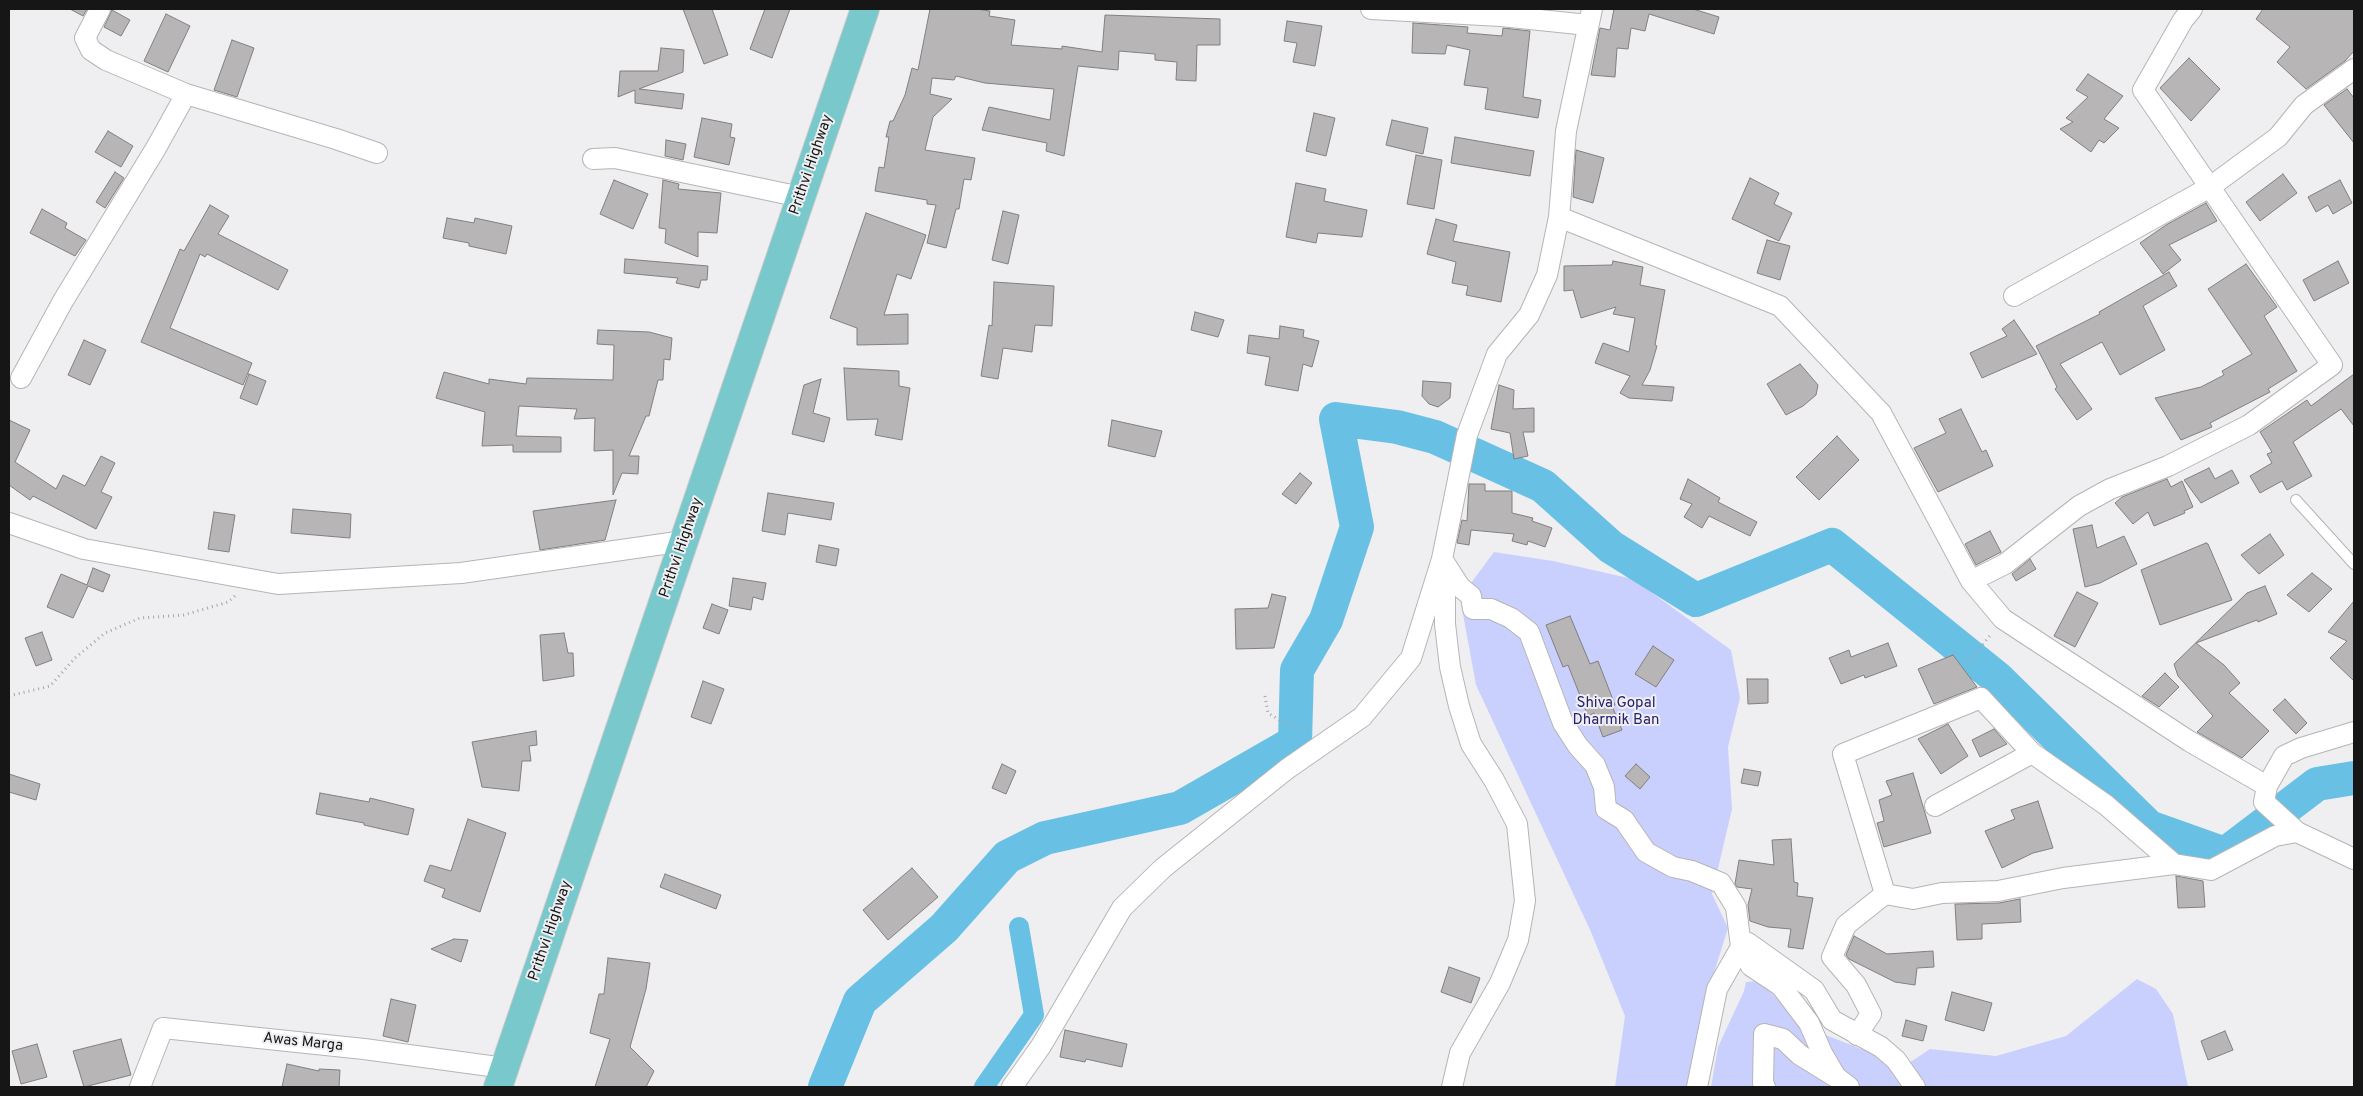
<!DOCTYPE html>
<html>
<head>
<meta charset="utf-8">
<style>
  body { margin:0 }
  #map { position:relative; width:2363px; height:1096px; overflow:hidden; background:#efeff1; font-family:Overpass,sans-serif }
  canvas { display:block }
  .frame { position:absolute; inset:0; border:10px solid #161617; pointer-events:none }
</style>
</head>
<body>
<div id="map">
<canvas width="2363" height="1096"></canvas>
<div class="frame"></div>
</div>
<script>
const context = document.querySelector('canvas').getContext('2d');
context.lineJoin = 'round';
function fillPath(path, color) { context.fillStyle = color; context.fill(path, 'evenodd'); }
const poly = rows => new Path2D(rows.map(r => 'M' + r).join(''));
function trace(path, color, width, dash) { context.strokeStyle = color; context.lineWidth = width; context.lineCap = dash ? 'butt' : 'round'; context.setLineDash(dash || []); context.stroke(path); }
function label(font, color, halo, rows, align = 'center') {
  context.font = font + ' Overpass,sans-serif'; context.lineWidth = 4; context.setLineDash([]); context.textBaseline = 'middle'; context.strokeStyle = halo; context.fillStyle = color; for (const [text, x, y, turn = 0] of rows) {
    context.save(); context.translate(x, y); context.rotate((+turn || 0) * Math.PI / 180); context.textAlign = isNaN(turn) ? turn : align; if (halo) context.strokeText(text, 0, 0); context.fillText(text, 0, 0); context.restore();
  }
}
fillPath(poly([
  [1494,552,1553,561,1633,579,1731,650,1740,698,1728,747,1732,809,1712,894,1728,928,1703,1008,1687,1087,1615,1087,1625,1016,1591,932,1476,685,1460,598],
  [2137,979,2156,989,2173,1014,2188,1087,1711,1087,1718,1047,1744,991,1746,982,1760,981,1803,1026,1884,1058,1909,1063,1930,1049,1996,1056,2066,1036]
]), '#cad0fd');
trace(poly([
  [984,1087,1034,1015,1019,927]
]), '#69c0e5', 20);
trace(poly([
  [825,1087,860,1001,944,928,1007,857,1045,838,1180,808,1295,742,1297,670,1326,620,1357,527,1336,419,1397,427,1435,437,1543,486,1611,547,1696,600,1832,545,1997,678,2149,827,2225,854,2317,784,2354,778]
]), '#69c0e5', 34);
const building = poly([
  [70,9,87,9,83,16,70,9],
  [683,9,712,9,728,55,704,64,683,9],
  [765,9,790,9,772,58,750,49,765,9],
  [930,9,976,9,990,11,989,16,1015,20,1011,45,1062,49,1062,46,1102,52,1105,15,1220,19,1220,45,1197,45,1196,81,1176,80,1177,62,1155,60,1155,54,1119,51,1118,70,1078,66,1064,156,1046,151,1047,143,982,130,989,107,1050,120,1054,89,985,83,956,76,954,80,932,78,930,94,952,99,933,117,925,150,975,158,971,180,964,179,959,209,956,209,946,248,927,243,936,205,927,204,927,200,875,191,879,167,884,168,889,137,886,137,890,121,893,121,905,95,912,68,918,70,930,9],
  [1614,9,1693,9,1719,17,1714,34,1649,14,1645,31,1631,28,1628,49,1617,48,1615,77,1591,75,1600,28,1610,30,1614,9],
  [2263,9,2354,9,2354,51,2345,61,2306,89,2277,62,2290,47,2256,19,2263,9],
  [112,10,130,20,121,36,104,27,112,10],
  [166,14,190,26,168,72,144,61,166,14],
  [1287,21,1322,26,1315,66,1293,62,1297,43,1284,41,1287,21],
  [1413,23,1468,27,1467,33,1502,36,1503,28,1530,31,1523,97,1541,100,1538,118,1485,109,1488,88,1464,85,1470,50,1447,45,1445,54,1412,53,1413,23],
  [232,40,254,48,237,97,214,90,232,40],
  [661,48,684,50,683,72,639,89,684,94,682,109,635,103,635,90,618,97,620,71,658,71,661,48],
  [2189,58,2220,89,2191,121,2160,88,2189,58],
  [2088,74,2123,96,2104,119,2119,128,2104,143,2099,140,2091,152,2060,129,2073,122,2066,118,2088,97,2076,90,2088,74],
  [2347,89,2354,98,2354,143,2324,105,2347,89],
  [1314,113,1335,118,1326,156,1306,151,1314,113],
  [702,118,732,124,730,137,735,138,729,165,694,157,702,118],
  [1392,120,1428,128,1423,154,1386,145,1392,120],
  [108,131,133,146,121,167,95,152,108,131],
  [1455,137,1534,151,1530,176,1451,163,1455,137],
  [666,140,686,144,683,160,665,156,666,140],
  [1576,150,1604,158,1593,203,1573,197,1576,150],
  [1416,155,1442,160,1434,209,1407,204,1416,155],
  [115,172,124,178,105,208,96,202,115,172],
  [2283,174,2297,193,2260,221,2246,202,2283,174],
  [1750,178,1779,193,1774,204,1792,213,1779,241,1732,219,1750,178],
  [614,180,648,194,633,229,600,214,614,180],
  [663,180,679,184,678,189,721,193,717,233,698,232,698,257,665,243,666,229,659,228,663,180],
  [2340,180,2352,203,2333,214,2328,205,2316,212,2308,197,2340,180],
  [1296,183,1326,189,1324,201,1367,210,1362,237,1318,233,1316,243,1286,237,1296,183],
  [2206,203,2217,221,2169,245,2181,260,2163,274,2140,243,2166,225,2206,203],
  [210,205,229,216,218,234,288,270,278,290,207,254,205,257,200,254,170,328,252,363,243,385,141,342,180,249,184,251,210,205],
  [42,209,67,223,65,228,86,240,75,256,30,233,42,209],
  [1003,211,1019,215,1008,264,992,260,1003,211],
  [866,213,926,235,911,279,897,274,884,315,908,314,908,344,857,345,857,328,830,318,866,213],
  [447,218,474,223,475,218,512,226,506,254,469,246,469,243,443,238,447,218],
  [1436,219,1457,225,1453,241,1510,252,1501,302,1466,295,1468,286,1452,283,1456,262,1427,254,1436,219],
  [1767,240,1790,246,1780,280,1757,273,1767,240],
  [625,259,708,266,707,280,701,280,699,288,676,283,678,278,624,273,625,259],
  [1613,261,1643,267,1640,285,1665,290,1655,345,1657,346,1650,370,1642,385,1674,387,1672,401,1629,398,1620,393,1630,376,1595,363,1603,343,1629,352,1635,318,1613,314,1616,307,1581,318,1573,290,1564,291,1564,266,1612,265,1613,261],
  [2338,261,2349,283,2314,301,2303,280,2338,261],
  [2246,264,2277,307,2264,316,2297,371,2268,389,2270,392,2210,423,2212,427,2181,440,2155,398,2201,387,2224,375,2222,371,2252,354,2208,289,2246,264],
  [2169,272,2177,286,2143,306,2165,350,2120,375,2102,342,2060,364,2092,409,2077,420,2055,389,2057,387,2036,346,2100,314,2099,312,2169,272],
  [994,282,1054,286,1052,326,1035,325,1032,352,1003,348,998,379,981,376,989,325,992,326,994,282],
  [1195,312,1224,320,1218,337,1191,330,1195,312],
  [2014,320,2037,354,1982,378,1970,353,2007,336,2002,329,2014,320],
  [1280,326,1304,330,1303,337,1319,341,1312,367,1303,364,1298,391,1265,385,1270,357,1247,353,1249,335,1279,339,1280,326],
  [598,330,649,332,672,338,670,360,664,359,663,380,658,380,649,416,646,416,629,456,639,456,638,474,622,473,613,495,613,450,594,451,595,418,574,419,577,409,519,406,516,436,561,437,561,452,513,452,513,445,482,446,485,412,436,398,444,372,489,384,489,379,526,384,527,378,613,380,614,345,597,344,598,330],
  [84,340,106,350,90,385,68,375,84,340],
  [1800,364,1818,385,1816,395,1803,406,1786,415,1767,384,1800,364],
  [844,368,899,371,899,386,910,388,902,440,875,435,878,419,847,420,844,368],
  [249,374,266,381,257,405,240,398,249,374],
  [2354,374,2354,426,2341,409,2293,442,2312,476,2287,490,2282,481,2260,493,2250,476,2272,463,2267,454,2272,452,2260,432,2307,400,2311,406,2354,374],
  [821,379,813,413,830,418,824,442,792,434,804,385,821,379],
  [1423,381,1451,383,1450,398,1438,407,1429,404,1422,396,1423,381],
  [1499,385,1514,390,1513,409,1534,408,1534,432,1523,432,1528,456,1514,459,1510,433,1491,429,1499,385],
  [1961,409,1982,452,1986,450,1993,466,1938,492,1914,448,1946,433,1939,419,1961,409],
  [9,420,30,430,15,462,56,489,63,475,85,486,101,456,115,463,101,492,112,497,96,529,33,496,30,500,9,485,9,420],
  [1112,420,1162,431,1155,457,1108,446,1112,420],
  [1837,436,1859,460,1819,500,1796,477,1837,436],
  [2209,468,2215,479,2232,470,2239,483,2201,503,2184,480,2209,468],
  [1300,473,1312,483,1296,504,1282,494,1300,473],
  [1688,479,1720,498,1718,502,1757,522,1750,536,1709,516,1702,528,1684,517,1692,504,1680,499,1688,479],
  [2167,479,2171,487,2182,481,2193,507,2184,511,2185,513,2154,526,2148,512,2133,524,2115,503,2122,497,2167,479],
  [1469,484,1485,484,1485,491,1512,491,1512,513,1533,518,1532,521,1552,528,1545,547,1528,541,1527,545,1512,541,1514,534,1471,530,1469,545,1457,543,1462,520,1467,521,1469,484],
  [768,493,834,503,831,520,788,513,785,535,762,531,768,493],
  [616,500,605,540,540,550,533,511,616,500],
  [293,509,351,514,350,538,291,533,293,509],
  [214,512,235,515,229,552,208,549,214,512],
  [2092,525,2097,548,2124,536,2137,564,2100,583,2085,587,2073,529,2092,525],
  [1990,531,2001,552,1976,565,1965,544,1990,531],
  [2270,534,2284,555,2259,574,2241,555,2270,534],
  [2206,543,2208,544,2232,600,2160,625,2141,570,2206,543],
  [819,545,839,549,836,566,816,562,819,545],
  [2030,559,2036,569,2016,581,2012,574,2030,559],
  [93,568,110,575,103,592,88,586,73,618,47,607,61,574,87,585,93,568],
  [2312,573,2332,589,2309,612,2287,595,2312,573],
  [733,578,766,583,763,600,753,597,751,610,729,606,733,578],
  [2265,586,2277,614,2258,622,2257,620,2196,643,2224,665,2240,683,2229,693,2269,731,2242,758,2197,732,2213,716,2178,676,2174,664,2247,593,2265,586],
  [2077,592,2098,603,2075,647,2054,636,2077,592],
  [1272,594,1286,597,1274,648,1236,649,1235,609,1268,608,1272,594],
  [2354,601,2354,681,2330,658,2347,641,2328,632,2354,601],
  [712,604,728,610,719,634,703,628,712,604],
  [1570,616,1590,664,1598,661,1615,705,1612,706,1622,730,1603,737,1594,713,1588,716,1568,665,1563,667,1546,625,1570,616],
  [42,632,52,660,36,666,25,638,42,632],
  [564,633,568,653,573,653,574,676,543,681,540,635,564,633],
  [1888,643,1897,666,1865,678,1864,675,1841,684,1829,658,1849,650,1851,657,1888,643],
  [1653,646,1674,660,1656,687,1635,674,1653,646],
  [1953,655,1977,687,1934,704,1918,669,1953,655],
  [2165,673,2179,687,2159,707,2142,696,2165,673],
  [1747,679,1768,679,1768,703,1748,704,1747,679],
  [703,681,724,689,711,724,691,717,703,681],
  [2285,699,2307,723,2296,734,2273,710,2285,699],
  [1948,724,1968,756,1941,774,1918,739,1948,724],
  [1994,729,2007,744,1980,757,1972,740,1994,729],
  [536,731,537,745,529,746,531,761,522,761,519,791,482,787,472,742,536,731],
  [1002,764,1016,771,1006,794,992,788,1002,764],
  [1636,764,1650,777,1640,789,1625,776,1636,764],
  [1744,769,1761,772,1758,786,1741,783,1744,769],
  [1913,773,1931,833,1884,847,1877,823,1884,821,1879,800,1892,795,1886,781,1913,773],
  [9,774,40,784,36,800,9,792,9,774],
  [320,793,369,802,370,798,414,809,408,835,364,825,364,823,316,814,320,793],
  [2038,801,2053,848,2033,853,2002,868,1985,831,2015,819,2011,810,2038,801],
  [468,819,506,833,480,912,442,897,445,889,424,881,430,865,451,871,468,819],
  [1791,839,1794,882,1798,883,1797,896,1813,898,1803,949,1788,947,1791,929,1768,927,1750,921,1748,905,1752,889,1737,887,1735,884,1739,860,1774,865,1772,840,1791,839],
  [912,868,938,897,888,940,863,910,912,868],
  [665,874,721,895,716,909,660,887,665,874],
  [2176,876,2203,881,2205,907,2178,908,2176,876],
  [2020,899,2021,922,1982,924,1982,939,1957,940,1955,904,1999,903,2020,899],
  [1854,936,1887,954,1933,951,1934,967,1917,968,1915,985,1895,982,1849,959,1846,955,1854,936],
  [454,939,468,940,461,962,431,949,454,939],
  [608,958,650,963,646,989,630,1047,654,1071,646,1087,595,1087,610,1039,590,1033,599,994,604,994,608,958],
  [1449,967,1480,978,1471,1003,1441,992,1449,967],
  [1952,992,1992,1003,1984,1031,1945,1020,1952,992],
  [391,999,416,1005,408,1042,383,1036,391,999],
  [1906,1020,1927,1026,1923,1041,1902,1036,1906,1020],
  [1065,1030,1127,1044,1122,1067,1086,1059,1085,1062,1060,1057,1065,1030],
  [2225,1031,2233,1050,2208,1060,2201,1041,2225,1031],
  [121,1039,131,1075,84,1087,73,1051,121,1039],
  [37,1044,47,1077,21,1084,12,1051,37,1044],
  [287,1064,319,1071,319,1069,340,1070,339,1087,282,1087,287,1064]
]);
fillPath(building, '#b7b5b5');
trace(building, '#817f7f', 1);
const service = poly([
  [2296,500,2354,564]
]);
const minor = poly([
  [100,9,85,38,91,50,106,60,186,94,336,139,377,153],
  [1371,9,1501,16,1588,25],
  [1592,9,1566,131,1559,217,1780,306,1881,413,1971,581,2003,619,2189,741,2267,786,2264,802,2297,832,2354,859],
  [593,159,615,158,801,197],
  [2014,296,2210,187,2278,137,2304,105,2354,69],
  [21,378,63,301,156,148,186,94],
  [9,523,84,549,278,584,461,573,684,541],
  [1971,581,2005,564,2079,506,2110,489,2168,466,2249,425,2332,365,2143,90,2183,20,2192,9],
  [2267,786,2284,756,2301,748,2354,732],
  [1935,806,2032,753],
  [2174,864,2106,805,2032,753,1981,698,1843,754,1885,894,1913,899,1942,893,1998,891,2063,878,2174,864,2211,870,2275,836,2297,832],
  [1857,1035,1871,1014,1856,985,1832,957,1846,925,1885,894],
  [140,1087,163,1028,364,1049,505,1068],
  [1012,1087,1041,1046,1122,908,1163,868,1287,769,1362,717,1411,658,1442,559,1467,435,1497,354,1529,315,1547,275,1559,217],
  [1452,1087,1460,1053,1500,983,1518,940,1525,901,1517,824,1494,780,1471,744,1459,706,1450,667,1445,624,1445,579,1442,559,1460,587,1471,596,1473,609,1491,609,1511,618,1529,632,1563,723,1578,746,1595,765,1604,787,1606,809,1624,820,1646,852,1673,867,1692,871,1721,883,1736,907,1741,947,1751,966,1781,986,1809,1023,1822,1053,1836,1077,1849,1087],
  [1697,1087,1717,989,1741,947,1748,943,1814,990,1832,1020,1881,1047,1896,1060,1915,1087],
  [1765,1087,1763,1083,1764,1034,1783,1039,1800,1055,1834,1076]
]);
const trunk = poly([
  [498,1087,865,9]
]);
trace(service, '#b5b5b7', 12);
trace(minor, '#b5b5b7', 22);
trace(trunk, '#ccc', 30);
trace(poly([
  [1967,664,1992,633],
  [9,696,50,686,75,658,105,633,140,618,184,615,228,602,236,595],
  [1265,696,1268,713,1281,721,1309,730]
]), '#a6a6a8', 3, [1, 4]);
trace(service, '#fff', 10);
trace(minor, '#fff', 20);
trace(trunk, '#78c8cc', 28);
label('15px', '#161617', '#efeff1', [
  ["Prithvi Highway",812,165,-71],
  ["Prithvi Highway",682,548,-71],
  ["Prithvi Highway",551,931,-71],
  ["Awas Marga",303,1043,6]
]);
label('15px', '#26206e', '#efeff1', [
  ["Shiva Gopal",1616,704],
  ["Dharmik Ban",1616,721]
]);
</script>
</body>
</html>
